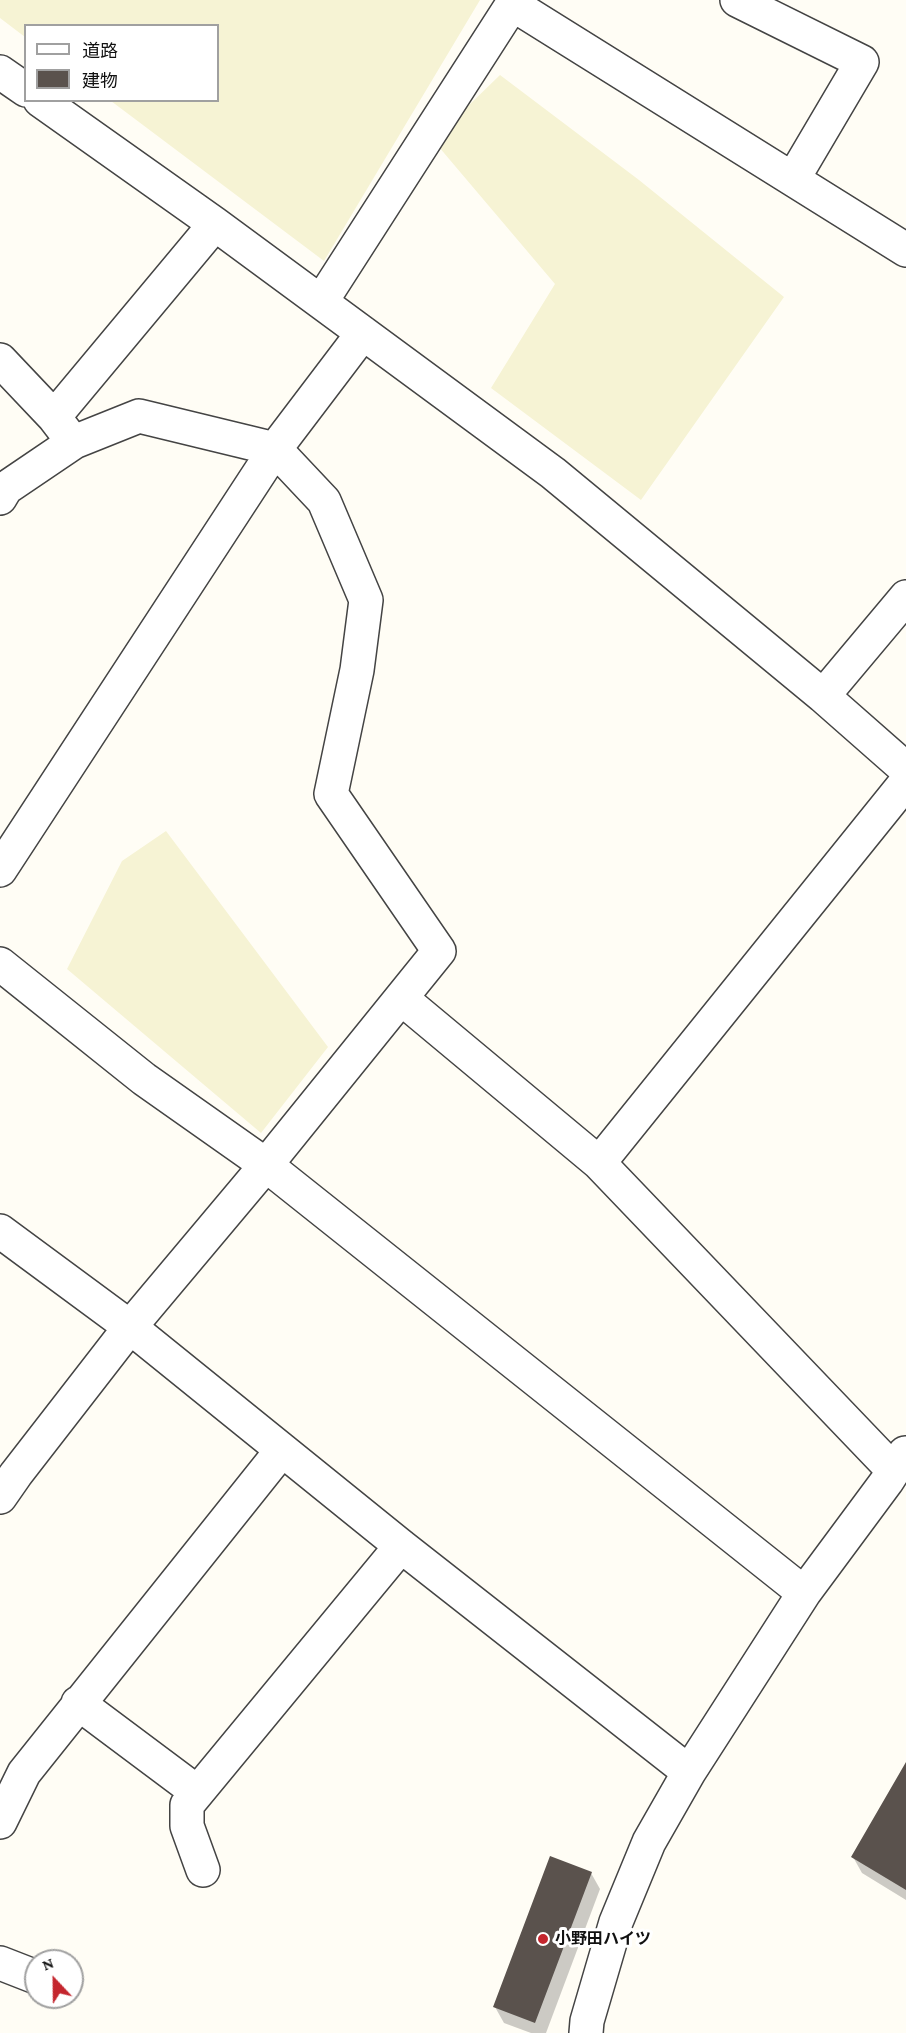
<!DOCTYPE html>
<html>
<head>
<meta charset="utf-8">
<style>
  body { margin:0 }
  #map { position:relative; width:906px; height:2033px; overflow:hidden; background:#fffdf5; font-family:"Crimson Pro","Noto Sans JP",serif }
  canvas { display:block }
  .legend { position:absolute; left:24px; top:24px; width:195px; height:78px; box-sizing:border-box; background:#fff; border:2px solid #a0a0a0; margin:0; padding:8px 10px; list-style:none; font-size:18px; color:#111 }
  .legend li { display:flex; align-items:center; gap:12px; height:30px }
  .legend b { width:30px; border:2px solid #a0a0a0 }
  .north { position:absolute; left:24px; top:1949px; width:60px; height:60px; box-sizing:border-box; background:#fff; border:2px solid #a0a0a0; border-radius:50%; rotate:338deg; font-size:16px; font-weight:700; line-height:24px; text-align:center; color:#111 }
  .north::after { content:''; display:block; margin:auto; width:21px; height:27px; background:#c4262e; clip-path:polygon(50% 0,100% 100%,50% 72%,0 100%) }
</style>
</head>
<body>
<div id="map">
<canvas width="906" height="2033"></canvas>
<ul class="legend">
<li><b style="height:8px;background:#fff"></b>道路</li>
<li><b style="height:16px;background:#5a524d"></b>建物</li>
</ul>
<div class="north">N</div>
</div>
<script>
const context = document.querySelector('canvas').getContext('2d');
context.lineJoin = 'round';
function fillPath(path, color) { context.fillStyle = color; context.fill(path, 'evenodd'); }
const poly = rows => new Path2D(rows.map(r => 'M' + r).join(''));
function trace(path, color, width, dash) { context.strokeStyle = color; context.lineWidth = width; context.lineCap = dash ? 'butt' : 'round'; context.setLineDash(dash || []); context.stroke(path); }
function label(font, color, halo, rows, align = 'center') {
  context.font = font + ' "Crimson Pro","Noto Sans JP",serif'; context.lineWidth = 6; context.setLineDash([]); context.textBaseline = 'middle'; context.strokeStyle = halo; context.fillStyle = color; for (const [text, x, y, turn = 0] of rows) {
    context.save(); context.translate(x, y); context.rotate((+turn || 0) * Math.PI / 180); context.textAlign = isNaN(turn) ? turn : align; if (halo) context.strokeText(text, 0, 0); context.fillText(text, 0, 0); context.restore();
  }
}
fillPath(poly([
  [0,0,480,0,324,261,111,101,218,100,218,26,26,26,25,37,0,18],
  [500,75,639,180,784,297,641,500,491,388,555,284,433,140],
  [166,831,328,1047,261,1133,67,969,122,861]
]), '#f6f3d4');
fillPath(poly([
  [906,1765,906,1900,862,1873,853,1857],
  [591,1873,600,1889,546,2033,531,2033,504,2023,495,2007]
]), '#0003');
fillPath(poly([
  [906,1762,906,1890,851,1857],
  [550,1856,592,1872,535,2023,493,2007]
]), '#5a524d');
const minor = poly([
  [737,0,862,62,793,179],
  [512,4,906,250],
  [0,72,26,90],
  [40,100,215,224,553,473,823,696,906,769],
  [321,302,515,0],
  [0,360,54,417,67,434],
  [54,417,215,224],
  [0,498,6,488,74,442,139,416,275,449,324,501,366,600,357,670,331,794,439,951,266,1165,130,1327,16,1474,0,1497],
  [823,696,906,597],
  [0,870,275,449,363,333],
  [0,964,144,1079,266,1165,804,1593],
  [401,998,599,1163],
  [0,1231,130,1327,401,1546,689,1772],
  [894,1471,599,1163,906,782],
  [78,1703,197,1792],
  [0,1822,24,1773,282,1450],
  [203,1870,187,1826,187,1805,401,1546],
  [0,1963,36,1977],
  [586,2033,587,2021,616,1922,649,1842,689,1772,804,1593,887,1481,905,1453]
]);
trace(minor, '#444', 36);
trace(minor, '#fff', 33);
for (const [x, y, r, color] of [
  [543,1939,6,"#c4262e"]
]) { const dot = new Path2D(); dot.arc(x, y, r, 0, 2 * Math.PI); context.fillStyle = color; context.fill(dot); trace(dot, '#fff', 2); }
label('bold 16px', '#111', '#fff', [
  ["小野田ハイツ",555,1939]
], 'left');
</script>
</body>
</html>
